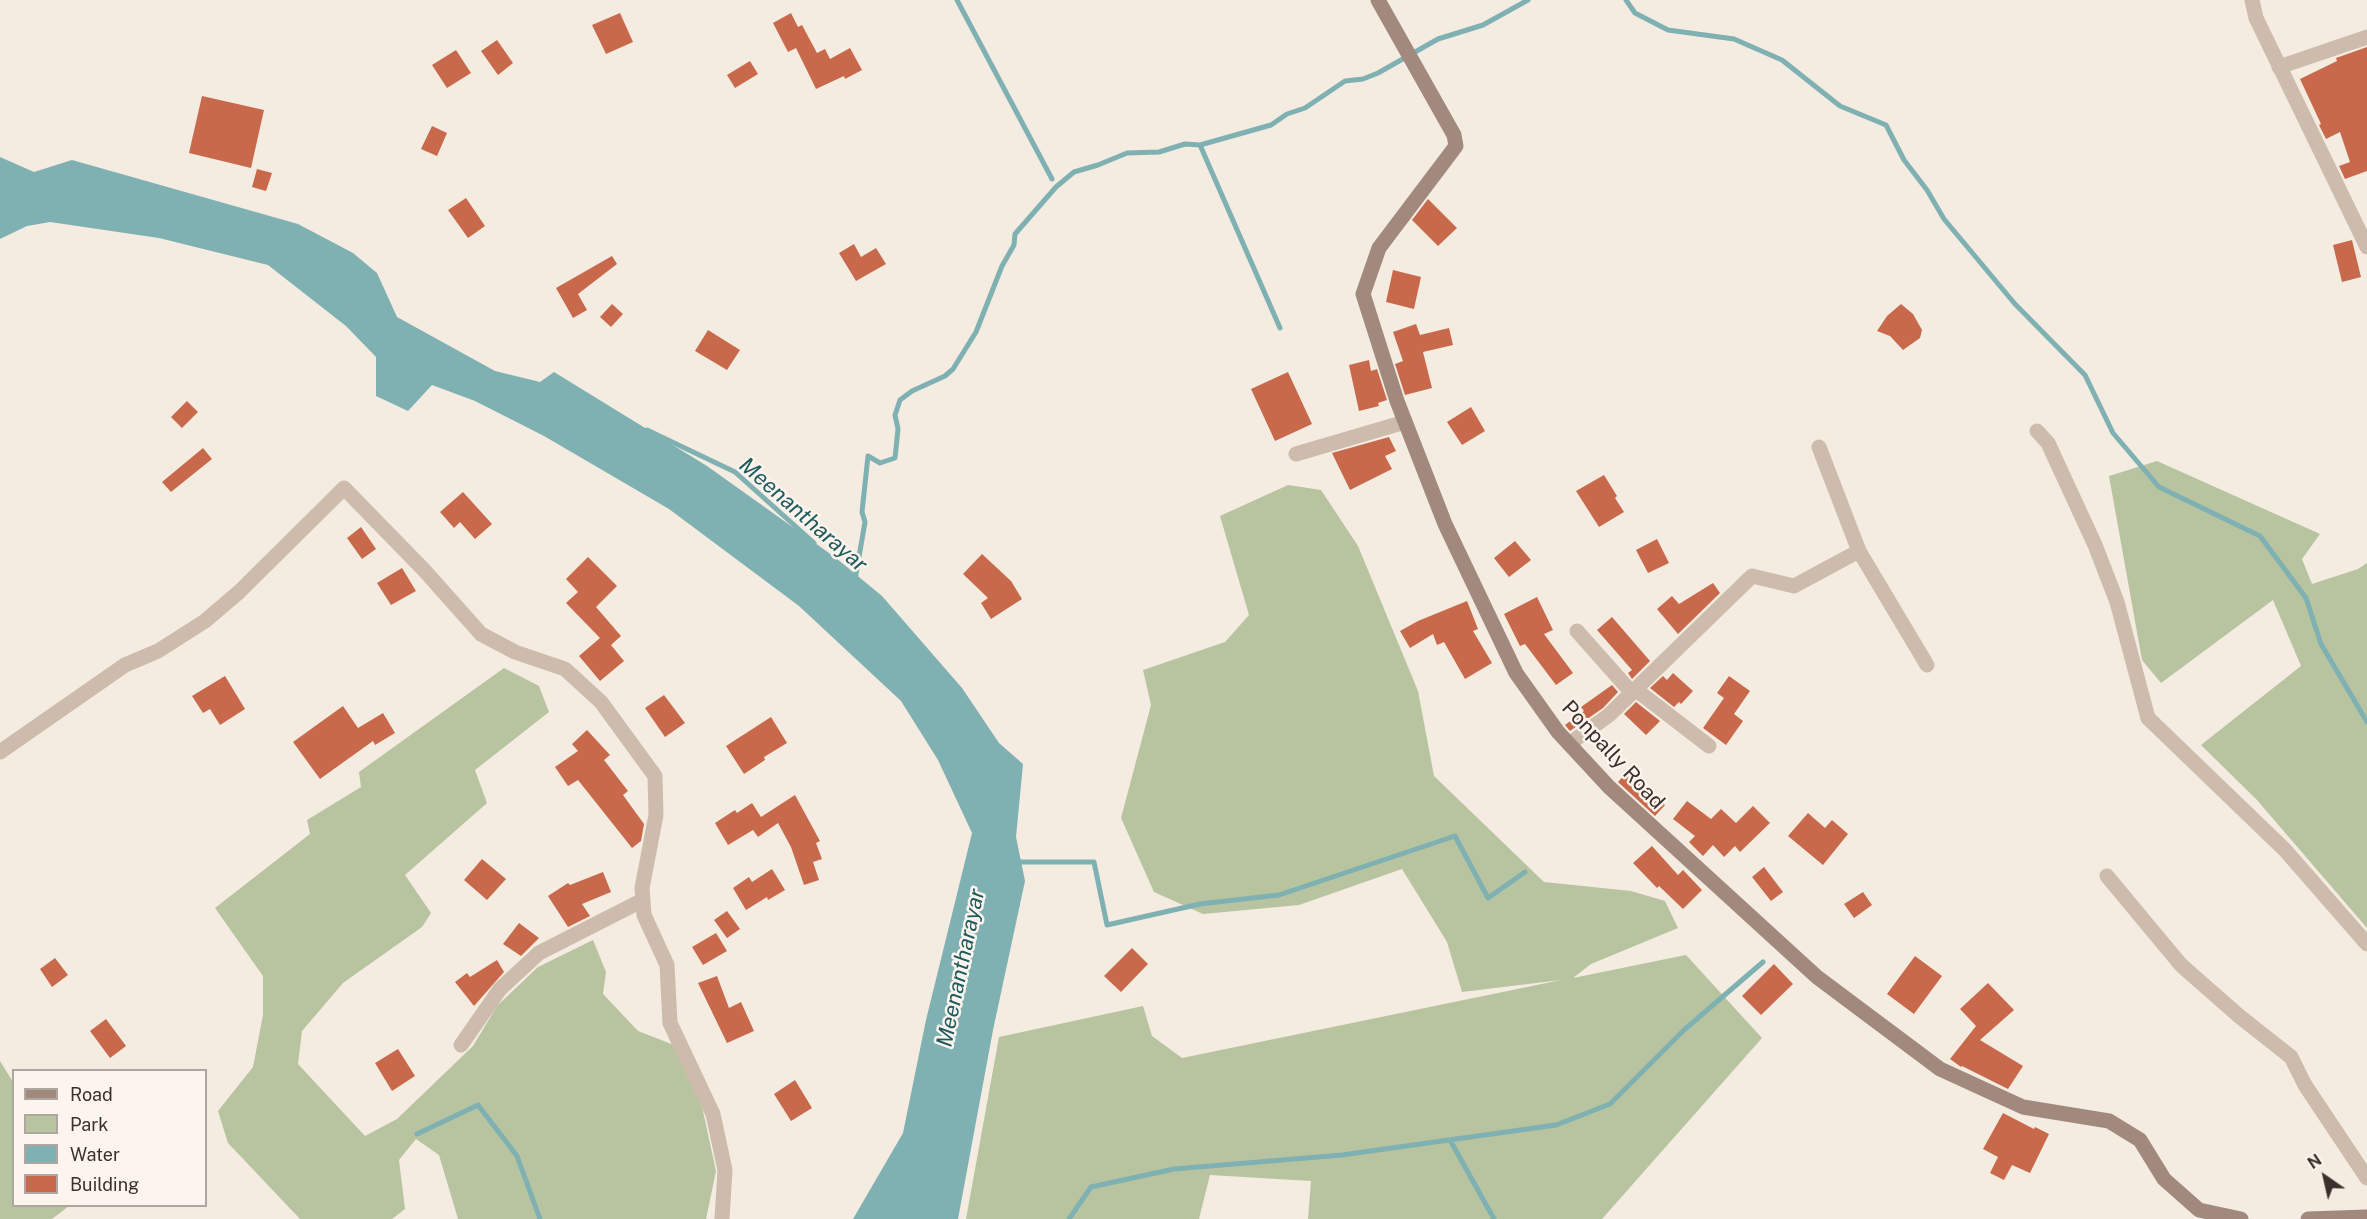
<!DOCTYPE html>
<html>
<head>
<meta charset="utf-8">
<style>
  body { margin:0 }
  #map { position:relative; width:2367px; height:1219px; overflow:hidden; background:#f4ebe1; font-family:"Public Sans",sans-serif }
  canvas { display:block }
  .legend { position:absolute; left:12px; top:1069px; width:195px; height:138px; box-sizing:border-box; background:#fbf5ee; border:2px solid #aea6a0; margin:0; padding:8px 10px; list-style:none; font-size:18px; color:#3b302b }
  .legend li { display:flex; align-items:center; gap:12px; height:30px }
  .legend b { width:30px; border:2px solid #aea6a0 }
  .north { position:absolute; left:2295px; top:1147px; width:60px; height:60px; -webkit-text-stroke:4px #fbf5ee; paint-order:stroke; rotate:326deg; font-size:16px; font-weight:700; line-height:24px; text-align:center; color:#3b302b }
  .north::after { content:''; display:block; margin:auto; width:21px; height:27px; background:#3b302b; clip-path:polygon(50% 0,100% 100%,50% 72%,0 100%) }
</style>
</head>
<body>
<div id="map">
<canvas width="2367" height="1219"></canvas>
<ul class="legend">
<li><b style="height:8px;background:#a18a7d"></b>Road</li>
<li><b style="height:16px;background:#b8c4a0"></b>Park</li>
<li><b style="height:16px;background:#7fb0b2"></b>Water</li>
<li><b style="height:16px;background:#c8694b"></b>Building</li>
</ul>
<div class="north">N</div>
</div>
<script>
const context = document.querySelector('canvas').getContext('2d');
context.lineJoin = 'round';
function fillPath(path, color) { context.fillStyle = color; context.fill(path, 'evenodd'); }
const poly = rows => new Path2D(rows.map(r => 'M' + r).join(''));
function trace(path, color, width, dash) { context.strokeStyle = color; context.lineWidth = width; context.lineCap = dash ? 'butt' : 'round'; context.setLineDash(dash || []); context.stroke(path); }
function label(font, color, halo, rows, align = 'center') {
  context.font = font + ' "Public Sans",sans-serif'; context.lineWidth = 5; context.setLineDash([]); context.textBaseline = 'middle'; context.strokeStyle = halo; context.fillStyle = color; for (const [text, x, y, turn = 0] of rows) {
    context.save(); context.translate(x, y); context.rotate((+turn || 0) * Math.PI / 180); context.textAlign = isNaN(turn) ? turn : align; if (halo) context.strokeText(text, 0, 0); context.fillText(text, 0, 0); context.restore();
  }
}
fillPath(poly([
  [2157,461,2320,534,2302,559,2312,584,2358,569,2367,563,2367,928,2257,800,2201,745,2301,666,2273,600,2161,683,2142,660,2109,476],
  [1288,485,1321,490,1358,546,1418,691,1434,776,1544,882,1631,891,1665,901,1678,928,1591,964,1573,978,1686,955,1762,1038,1602,1219,1308,1219,1311,1181,1210,1175,1199,1219,966,1219,999,1037,1143,1006,1152,1036,1182,1058,1561,980,1462,992,1447,942,1402,869,1299,905,1203,914,1154,892,1121,818,1151,705,1143,670,1225,642,1249,615,1220,516],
  [504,668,539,686,549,712,475,770,487,803,405,875,431,913,422,927,343,983,302,1031,298,1064,365,1136,397,1119,473,1046,497,1006,538,967,593,940,606,972,603,994,638,1031,674,1045,701,1102,716,1171,706,1219,458,1219,439,1155,416,1139,399,1160,405,1209,392,1219,300,1219,228,1143,218,1111,253,1067,263,1015,263,976,215,908,310,834,307,820,361,787,359,772],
  [0,1061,13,1082,14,1206,69,1206,52,1219,0,1219]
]), '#b8c4a0');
fillPath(poly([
  [0,157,34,172,72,160,298,224,353,253,377,273,397,317,495,371,540,382,554,372,707,466,836,558,882,596,962,688,999,743,1023,764,1016,837,1025,881,993,1030,958,1219,853,1219,903,1133,926,1020,972,833,938,760,901,701,799,606,669,509,544,436,475,401,432,385,408,411,376,396,376,357,346,326,268,265,159,238,50,222,27,226,0,239]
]), '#7fb0b2');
trace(poly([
  [957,0,1052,179],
  [1626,0,1635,13,1668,30,1734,39,1782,60,1840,106,1886,125,1904,160,1927,190,1944,219,2015,304,2085,375,2113,433,2159,487,2260,536,2306,598,2321,644,2367,722],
  [1200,145,1280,328],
  [647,430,735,472,814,543],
  [855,580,865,522,862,512,868,456,880,463,895,458,898,429,895,415,900,400,912,391,945,376,953,369,976,332,1002,266,1014,245,1015,234,1056,187,1074,172,1098,165,1127,153,1159,152,1185,144,1200,145,1271,125,1287,114,1305,108,1345,81,1363,79,1378,73,1438,39,1483,25,1528,0],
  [1015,862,1094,862,1107,925,1200,904,1279,895,1455,836,1488,898,1525,872],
  [417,1134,478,1105,517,1156,540,1219],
  [1450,1140,1494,1219],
  [1069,1219,1091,1187,1174,1169,1342,1155,1556,1125,1610,1104,1684,1030,1763,962]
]), '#7fb0b2', 5);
fillPath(poly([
  [620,13,633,42,606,54,592,25],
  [791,13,798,27,802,25,817,53,825,49,830,59,850,48,862,70,845,79,844,76,816,89,796,48,788,52,773,23],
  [497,40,513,63,498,75,481,51],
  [2367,47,2367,171,2345,179,2339,166,2350,162,2340,132,2326,139,2319,125,2321,124,2300,79,2337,61,2336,58],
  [456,50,471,73,447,88,432,65],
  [750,61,758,74,735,88,727,75],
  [202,96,264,110,251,168,189,153],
  [432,126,447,133,437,156,421,149],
  [257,169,272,173,266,191,252,187],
  [466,198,485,226,468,238,448,210],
  [1428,199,1457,228,1438,246,1412,220],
  [2352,240,2361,277,2342,282,2333,245],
  [854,244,861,257,876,248,886,264,856,281,839,253],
  [612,256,617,264,578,294,587,310,573,318,556,288],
  [1393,270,1421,277,1414,309,1386,302],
  [612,304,623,314,611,327,600,317],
  [1901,304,1913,314,1922,330,1920,338,1903,350,1890,336,1877,331,1887,316],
  [1416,324,1420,335,1449,328,1453,345,1423,352,1432,388,1405,395,1395,364,1403,361,1393,332],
  [708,330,740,350,727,370,695,351],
  [1369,360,1371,371,1377,369,1387,400,1378,403,1379,406,1359,411,1349,365],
  [1288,372,1312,424,1275,441,1251,389],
  [187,401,198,412,182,428,171,417],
  [1471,407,1485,431,1462,445,1447,422],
  [1389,437,1396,451,1385,456,1392,469,1350,490,1332,453],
  [203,448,212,459,171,492,162,482],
  [1604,475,1617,496,1615,498,1624,512,1599,527,1576,491],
  [463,492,492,524,475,539,460,522,454,528,440,512],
  [361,527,376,549,362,559,347,538],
  [1657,539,1669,563,1648,573,1636,550],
  [1515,541,1531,560,1509,577,1494,558],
  [982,554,1011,581,1022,599,991,619,981,603,988,598,963,574],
  [588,557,617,586,596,607,621,636,611,645,624,661,600,681,579,656,600,638,566,603,578,592,566,579],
  [402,568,416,591,391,605,377,583],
  [1713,583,1720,593,1678,634,1657,609,1672,596,1679,604],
  [1537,597,1553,630,1544,634,1573,673,1556,685,1525,644,1520,646,1504,614],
  [1467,601,1478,629,1473,631,1492,663,1465,679,1444,642,1437,645,1433,634,1410,648,1400,631,1418,621],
  [1612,617,1650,661,1632,679,1628,673,1632,670,1597,630],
  [1673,673,1693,691,1681,704,1679,702,1674,707,1650,688,1663,676,1667,680],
  [225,676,245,709,220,725,210,709,203,713,192,696],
  [1729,676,1750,691,1734,714,1743,721,1726,745,1703,728,1724,698,1717,693],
  [1612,685,1618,692,1603,708,1570,731,1565,725,1584,711,1581,707],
  [664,695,685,723,665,737,645,708],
  [1636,702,1660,721,1646,735,1624,714],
  [343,706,358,728,383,713,395,733,375,745,373,741,320,779,293,742],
  [771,717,787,743,764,757,765,760,744,774,726,746],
  [587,730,610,755,604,760,628,791,623,795,644,824,641,841,632,848,578,780,568,786,555,767,578,751,572,744],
  [1628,771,1665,805,1655,816,1618,782],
  [795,795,820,841,816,843,822,859,813,862,819,880,804,885,791,847,778,823,758,837,753,830,728,845,715,823,735,810,737,813,752,803,761,817],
  [1687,801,1711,819,1721,809,1736,823,1753,806,1770,823,1740,852,1735,846,1724,857,1713,845,1703,856,1689,842,1695,836,1673,819],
  [1808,813,1825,828,1832,820,1848,834,1823,865,1788,836],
  [1652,846,1678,875,1683,870,1702,890,1683,909,1659,886,1657,888,1633,863],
  [482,859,506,879,487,900,464,880],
  [1764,867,1783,892,1771,901,1752,877],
  [772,869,785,890,768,900,767,897,746,910,733,888,749,877,752,882],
  [603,872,611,892,582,904,590,916,568,927,548,896,568,883,570,885],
  [1863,892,1872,905,1854,918,1844,904],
  [727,911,740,929,727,938,714,920],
  [519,923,539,938,521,956,503,944],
  [716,933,727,951,703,965,692,947],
  [1132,948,1148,964,1121,992,1104,976],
  [1915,956,1942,976,1914,1014,1887,994],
  [55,958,68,975,52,987,40,969],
  [497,960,504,972,474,1006,455,982,467,973,470,977],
  [1774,964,1793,984,1761,1015,1742,996],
  [717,976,729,1008,741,1002,754,1031,727,1043,698,983],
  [1988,983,2014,1010,1980,1040,2023,1066,2008,1089,1962,1066,1961,1067,1950,1059,1976,1026,1960,1009],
  [106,1019,126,1046,110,1058,90,1031],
  [398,1049,415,1076,392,1091,375,1063],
  [795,1080,812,1108,791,1121,774,1094],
  [2003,1113,2034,1129,2035,1127,2049,1134,2030,1173,2012,1165,2004,1180,1990,1173,1998,1157,1983,1149]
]), '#c8694b');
trace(poly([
  [2252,0,2256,18,2367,247],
  [2279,67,2367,37],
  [2037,431,2048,443,2095,545,2117,602,2148,718,2285,850,2367,944],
  [1819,447,1859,551,1927,665],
  [1296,454,1405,422],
  [1577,631,1632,693],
  [1635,689,1709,746],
  [1569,744,1609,715,1752,576,1794,586,1859,551],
  [0,752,125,665,158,651,205,621,239,592,344,488,424,570,481,634,515,652,565,669,601,702,655,776,656,815,642,888,644,915,667,965,670,1023,713,1114,725,1170,722,1219],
  [2107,876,2181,965,2239,1016,2291,1057,2305,1085,2367,1178],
  [461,1045,500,989,539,953,643,900]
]), '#cdbbac', 15);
trace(poly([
  [1378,0,1454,135,1456,146,1379,248,1363,294,1397,401,1445,524,1516,673,1558,732,1609,787,1817,977,1940,1069,2023,1107,2109,1121,2140,1140,2164,1179,2199,1210,2241,1219],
  [2308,1219,2367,1217]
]), '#a18a7d', 15);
label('21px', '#3b302b', '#fbf5ee', [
  ["Ponpally Road",1613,755,47]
]);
label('italic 22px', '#1f5a5e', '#fbf5ee', [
  ["Meenantharayar",803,515,41],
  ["Meenantharayar",961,968,-78]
]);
</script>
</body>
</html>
